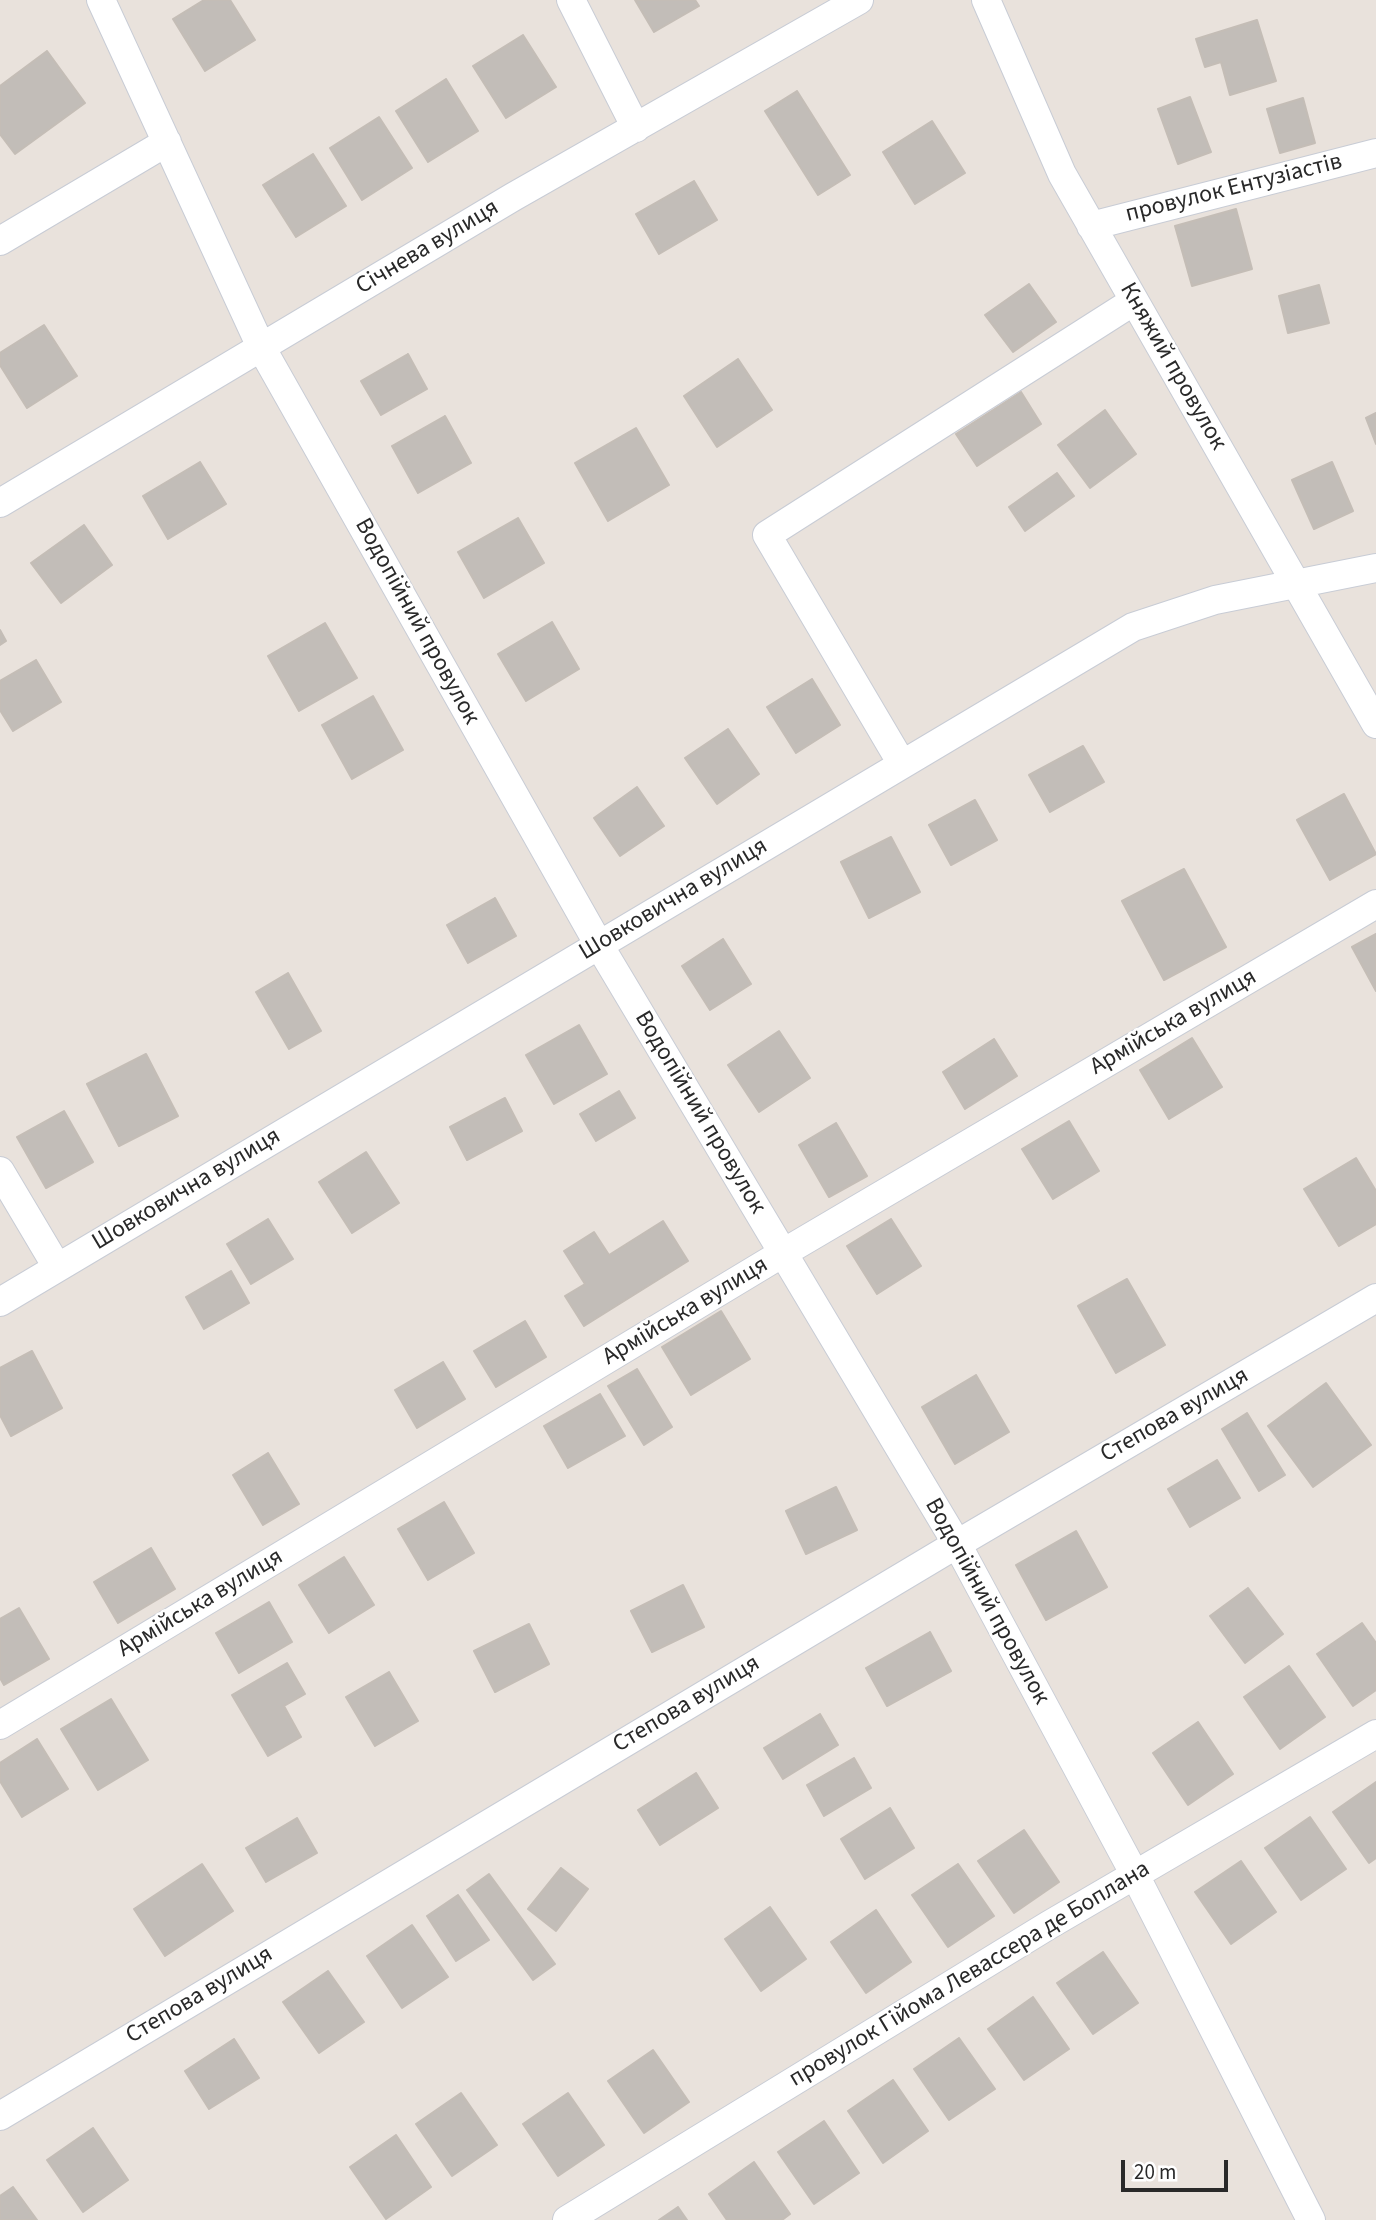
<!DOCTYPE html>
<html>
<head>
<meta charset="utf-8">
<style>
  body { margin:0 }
  #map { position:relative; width:1376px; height:2220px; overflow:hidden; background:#e9e2dc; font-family:"Source Sans 3",sans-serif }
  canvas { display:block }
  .scale { position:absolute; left:1121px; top:2160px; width:107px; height:32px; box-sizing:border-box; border:4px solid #292929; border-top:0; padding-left:9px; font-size:21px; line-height:24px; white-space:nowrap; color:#292929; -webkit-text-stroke:5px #fff; paint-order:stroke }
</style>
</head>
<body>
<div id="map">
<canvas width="1376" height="2220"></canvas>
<div class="scale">20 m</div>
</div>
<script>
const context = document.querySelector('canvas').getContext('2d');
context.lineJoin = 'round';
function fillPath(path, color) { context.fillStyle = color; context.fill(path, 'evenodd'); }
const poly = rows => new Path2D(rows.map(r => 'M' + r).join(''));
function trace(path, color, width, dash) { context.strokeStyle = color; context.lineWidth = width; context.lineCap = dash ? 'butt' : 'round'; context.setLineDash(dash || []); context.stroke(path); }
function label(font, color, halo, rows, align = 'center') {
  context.font = font + ' "Source Sans 3",sans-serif'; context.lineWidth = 5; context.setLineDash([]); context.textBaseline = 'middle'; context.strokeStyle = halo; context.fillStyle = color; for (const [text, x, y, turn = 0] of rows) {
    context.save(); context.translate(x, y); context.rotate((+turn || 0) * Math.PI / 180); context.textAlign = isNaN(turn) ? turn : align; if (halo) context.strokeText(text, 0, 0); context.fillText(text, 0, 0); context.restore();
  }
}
const building = poly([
  [204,0,230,0,255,40,205,71,173,19,204,0],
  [635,0,695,0,699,6,654,32,635,0],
  [1257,20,1276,81,1230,95,1221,62,1205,67,1196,39,1257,20],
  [523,35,556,87,506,118,473,66,523,35],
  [47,51,85,103,15,154,0,134,0,86,47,51],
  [446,79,478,131,428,162,396,111,446,79],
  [797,91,850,175,818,195,765,111,797,91],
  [1190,97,1211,152,1178,164,1158,109,1190,97],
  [1303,98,1315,143,1280,153,1267,109,1303,98],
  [379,117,412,168,362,200,330,148,379,117],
  [932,121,965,173,915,204,883,152,932,121],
  [313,154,346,206,296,237,263,185,313,154],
  [694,181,717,220,659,254,636,214,694,181],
  [1236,209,1252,269,1192,286,1175,226,1236,209],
  [1029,284,1056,322,1013,352,985,315,1029,284],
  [1319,285,1329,323,1288,333,1279,296,1319,285],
  [44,325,77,376,27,408,0,365,0,353,44,325],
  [408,354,427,389,381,415,361,381,408,354],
  [738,359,772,410,717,447,684,396,738,359],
  [1021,392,1041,424,977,466,956,434,1021,392],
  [1105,410,1136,454,1090,488,1058,445,1105,410],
  [1376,413,1376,444,1366,418,1376,413],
  [445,416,471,463,418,493,392,446,445,416],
  [636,428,669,485,608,521,575,463,636,428],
  [200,462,226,504,168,539,143,496,200,462],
  [1332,462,1353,511,1314,529,1292,480,1332,462],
  [1057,473,1074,496,1025,531,1009,507,1057,473],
  [518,518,544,563,484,598,458,552,518,518],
  [84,525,112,565,61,603,31,563,84,525],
  [552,622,579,669,526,701,498,654,552,622],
  [325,623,357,678,299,711,268,656,325,623],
  [0,630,6,641,0,645,0,630],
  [36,660,61,702,13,731,0,710,0,681,36,660],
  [812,679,840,725,796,753,767,707,812,679],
  [373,696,403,750,352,779,322,725,373,696],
  [728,729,759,774,717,804,685,758,728,729],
  [1083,746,1104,782,1050,812,1029,775,1083,746],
  [637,787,664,826,620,856,594,818,637,787],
  [1344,794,1376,854,1330,880,1297,820,1344,794],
  [975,800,997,840,951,865,929,825,975,800],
  [891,837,920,892,869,918,841,862,891,837],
  [1184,869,1226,947,1164,980,1122,901,1184,869],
  [495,898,516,936,468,963,447,925,495,898],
  [1376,934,1376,991,1352,947,1376,934],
  [723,939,751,984,710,1010,682,966,723,939],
  [288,973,321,1031,289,1049,256,992,288,973],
  [579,1025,607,1074,554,1104,526,1055,579,1025],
  [779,1031,810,1078,759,1112,728,1065,779,1031],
  [1192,1038,1222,1087,1169,1119,1140,1070,1192,1038],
  [994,1039,1017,1076,965,1109,943,1072,994,1039],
  [146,1054,178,1116,119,1146,87,1084,146,1054],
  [619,1091,635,1118,596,1141,580,1114,619,1091],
  [505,1098,522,1131,467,1160,450,1127,505,1098],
  [64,1111,93,1162,46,1188,17,1137,64,1111],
  [1069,1121,1099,1171,1053,1199,1022,1149,1069,1121],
  [836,1123,867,1176,829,1197,799,1145,836,1123],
  [366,1152,399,1203,352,1233,319,1182,366,1152],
  [1356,1158,1376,1191,1376,1224,1339,1246,1304,1189,1356,1158],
  [268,1219,293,1259,251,1284,227,1244,268,1219],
  [891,1219,921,1266,877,1294,847,1246,891,1219],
  [663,1221,688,1261,584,1326,565,1296,585,1284,564,1251,594,1232,609,1255,663,1221],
  [231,1271,249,1303,204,1329,186,1297,231,1271],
  [1127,1279,1165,1345,1116,1373,1078,1306,1127,1279],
  [721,1311,750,1359,691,1395,662,1347,721,1311],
  [525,1321,546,1357,496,1387,474,1351,525,1321],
  [32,1351,62,1408,11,1436,0,1415,0,1368,32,1351],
  [443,1362,465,1399,417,1428,395,1390,443,1362],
  [637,1369,672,1427,644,1445,608,1386,637,1369],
  [976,1375,1009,1432,955,1464,922,1407,976,1375],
  [1326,1383,1371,1445,1313,1487,1268,1426,1326,1383],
  [600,1394,625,1436,568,1468,544,1426,600,1394],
  [1247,1413,1285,1475,1259,1491,1222,1429,1247,1413],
  [268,1453,299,1504,263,1525,233,1475,268,1453],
  [1217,1460,1240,1498,1190,1527,1168,1489,1217,1460],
  [836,1487,857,1530,806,1554,786,1511,836,1487],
  [444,1502,474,1553,428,1580,398,1529,444,1502],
  [1076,1531,1107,1587,1046,1620,1016,1565,1076,1531],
  [151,1548,175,1589,118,1623,94,1582,151,1548],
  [344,1557,374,1605,329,1633,299,1585,344,1557],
  [683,1585,704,1627,652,1652,631,1611,683,1585],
  [1248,1588,1283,1634,1245,1663,1210,1616,1248,1588],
  [269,1602,292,1642,239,1673,216,1633,269,1602],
  [19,1608,49,1659,4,1685,0,1678,0,1619,19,1608],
  [1362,1623,1376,1643,1376,1690,1353,1706,1317,1654,1362,1623],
  [529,1624,549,1664,495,1692,474,1651,529,1624],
  [930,1632,951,1671,887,1706,866,1668,930,1632],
  [287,1663,305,1694,284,1706,301,1737,268,1756,232,1695,287,1663],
  [1289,1666,1325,1717,1280,1749,1244,1697,1289,1666],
  [389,1672,418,1721,375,1746,346,1697,389,1672],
  [111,1699,148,1760,98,1790,61,1729,111,1699],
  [820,1714,838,1745,783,1779,764,1748,820,1714],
  [1198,1722,1233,1774,1188,1805,1153,1753,1198,1722],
  [37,1739,68,1789,22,1817,0,1781,0,1763,37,1739],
  [854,1758,871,1788,824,1816,807,1785,854,1758],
  [696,1773,718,1808,660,1845,638,1810,696,1773],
  [1376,1782,1376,1858,1369,1863,1333,1812,1376,1782],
  [890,1808,914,1848,865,1879,841,1839,890,1808],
  [1310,1817,1346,1869,1301,1900,1265,1848,1310,1817],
  [297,1818,317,1853,266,1882,246,1848,297,1818],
  [1024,1830,1059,1882,1014,1913,978,1861,1024,1830],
  [1241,1861,1276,1912,1231,1944,1195,1892,1241,1861],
  [202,1864,233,1911,165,1956,134,1909,202,1864],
  [958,1864,994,1916,948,1947,912,1895,958,1864],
  [561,1868,588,1889,556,1931,528,1909,561,1868],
  [489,1874,555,1964,533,1980,467,1890,489,1874],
  [458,1895,489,1940,456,1961,427,1916,458,1895],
  [770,1907,806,1959,761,1991,725,1939,770,1907],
  [876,1910,911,1962,866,1993,831,1942,876,1910],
  [412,1925,448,1977,402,2008,367,1956,412,1925],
  [1103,1952,1138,2003,1093,2034,1057,1983,1103,1952],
  [328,1971,364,2022,319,2053,283,2002,328,1971],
  [1033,1997,1069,2049,1024,2080,988,2029,1033,1997],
  [959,2038,995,2089,949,2120,914,2069,959,2038],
  [234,2039,259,2078,209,2109,185,2071,234,2039],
  [653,2050,689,2102,644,2133,608,2081,653,2050],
  [893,2080,928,2131,883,2163,848,2111,893,2080],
  [461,2093,497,2145,452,2176,416,2124,461,2093],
  [568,2093,604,2145,558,2176,523,2124,568,2093],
  [824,2121,859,2173,814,2204,778,2152,824,2121],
  [93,2128,128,2180,83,2212,47,2160,93,2128],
  [396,2135,431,2187,386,2219,350,2167,396,2135],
  [754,2162,790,2214,782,2220,727,2220,709,2194,754,2162],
  [13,2187,37,2220,0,2220,0,2196,13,2187],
  [678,2207,687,2220,659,2220,678,2207]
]);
fillPath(building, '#c2bdb8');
trace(building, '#c4bdb6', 2);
const street = poly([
  [101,0,261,347,599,945,957,1544,1135,1875,1311,2220],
  [571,0,636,128],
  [986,0,1062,174,1376,724],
  [1091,226,1376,153],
  [0,241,167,142],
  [0,503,513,197,859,0],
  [902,764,767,535,1134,301],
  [0,1171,57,1267],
  [0,1302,1133,627,1215,600,1376,568],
  [0,1725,783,1253,1376,904],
  [0,2116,957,1544,1376,1298],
  [567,2220,1049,1925,1376,1734]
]);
trace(street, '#c8ccd5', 30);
trace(street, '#fff', 28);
label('24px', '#292929', '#fff', [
  ["провулок Ентузіастів",1234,189,-14],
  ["Січнева вулиця",428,248,-31],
  ["Княжий провулок",1172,367,60],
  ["Водопійний провулок",416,622,61],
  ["Шовковична вулиця",674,900,-31],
  ["Армійська вулиця",1174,1023,-30],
  ["Водопійний провулок",699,1113,59],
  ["Шовковична вулиця",187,1190,-31],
  ["Армійська вулиця",686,1312,-31],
  ["Степова вулиця",1175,1416,-30],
  ["Водопійний провулок",986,1602,61],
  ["Армійська вулиця",201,1604,-31],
  ["Степова вулиця",687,1705,-31],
  ["провулок Гійома Левассера де Боплана",970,1975,-31],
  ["Степова вулиця",200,1996,-31]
]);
</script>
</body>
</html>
